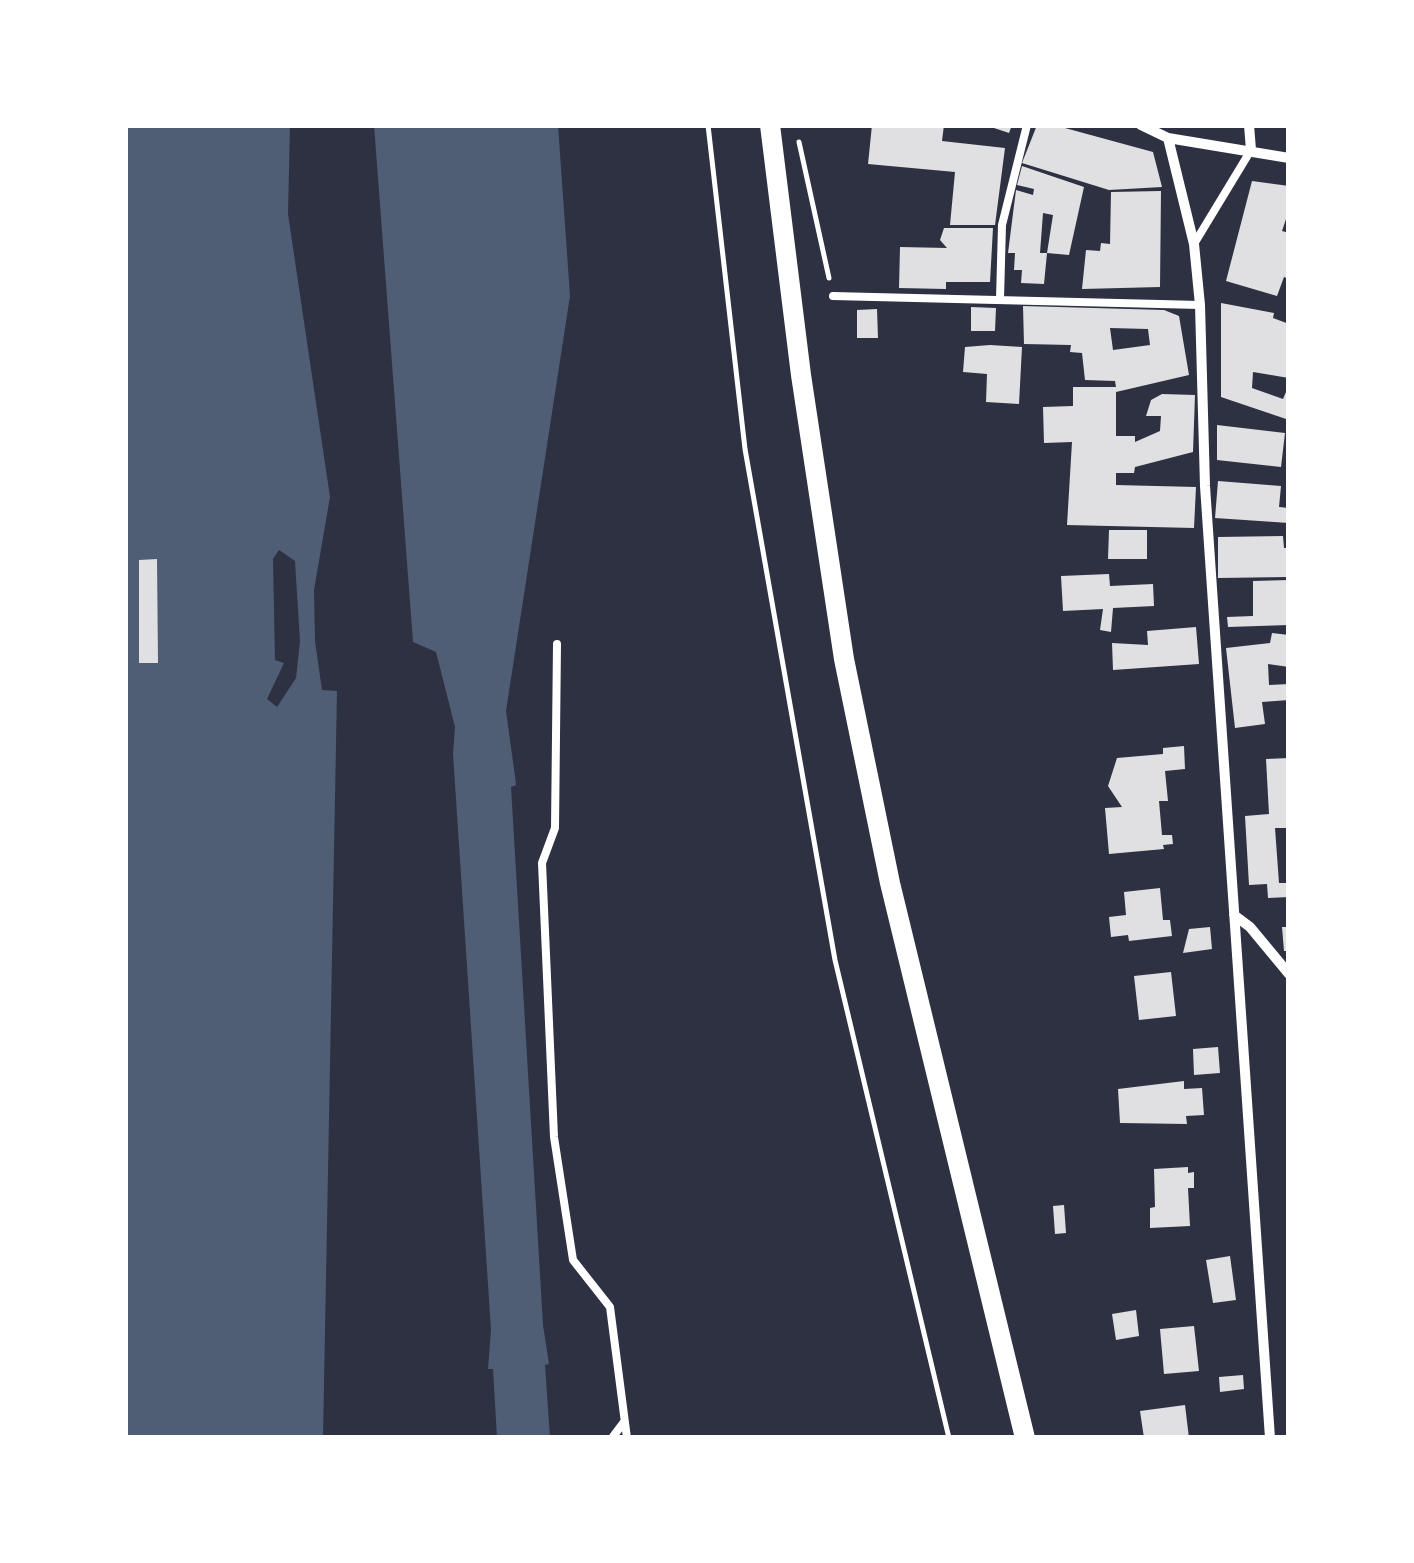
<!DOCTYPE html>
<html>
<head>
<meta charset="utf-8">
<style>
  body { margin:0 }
  #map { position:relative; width:1414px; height:1563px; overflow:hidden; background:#2d3142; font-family:"Work Sans",sans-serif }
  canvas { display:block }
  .frame { position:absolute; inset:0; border:128px solid #fff; pointer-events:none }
</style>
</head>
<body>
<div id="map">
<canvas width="1414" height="1563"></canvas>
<div class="frame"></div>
</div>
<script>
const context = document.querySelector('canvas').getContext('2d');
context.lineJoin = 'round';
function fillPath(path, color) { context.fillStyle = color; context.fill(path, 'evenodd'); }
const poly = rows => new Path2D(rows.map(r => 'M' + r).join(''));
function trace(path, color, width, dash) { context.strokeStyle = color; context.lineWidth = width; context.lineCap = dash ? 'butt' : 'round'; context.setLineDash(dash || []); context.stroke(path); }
fillPath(poly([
  [125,125,290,125,288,214,330,497,314,590,315,641,322,690,337,691,323,1438,125,1438],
  [279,550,295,561,300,641,296,678,277,707,267,699,284,663,275,660,273,559],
  [139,560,157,560,157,663,139,663],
  [374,125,558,125,570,296,506,711,515,776,516,785,511,787,543,1325,549,1364,545,1365,550,1438,497,1438,493,1369,488,1369,491,1330,453,754,455,727,436,652,413,642]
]), '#4f5d75');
fillPath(poly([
  [872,125,944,125,942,141,1005,148,995,225,950,225,955,172,868,164],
  [985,125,1012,125,1009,133],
  [1037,125,1054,125,1153,152,1162,187,1109,190,1022,163],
  [1022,166,1084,187,1069,255,1047,253,1044,284,1021,283,1022,270,1014,270,1015,253,1008,253,1016,190,1033,195,1034,189,1017,185],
  [1043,213,1053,215,1047,253,1040,253],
  [1252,181,1289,186,1289,210,1282,231,1289,233,1289,279,1284,277,1277,296,1226,281],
  [1161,191,1160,287,1082,289,1086,250,1100,251,1101,243,1110,244,1111,192],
  [944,228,993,228,990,282,946,282,946,289,899,288,900,247,947,248,940,240],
  [1221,303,1274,313,1273,318,1289,324,1289,378,1253,372,1252,388,1283,399,1289,385,1289,420,1221,397],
  [1023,306,1164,310,1179,316,1189,375,1116,392,1116,436,1135,436,1135,442,1160,431,1161,416,1146,416,1151,400,1162,394,1195,395,1193,452,1135,467,1134,473,1116,473,1116,485,1196,487,1194,528,1067,525,1072,442,1044,443,1043,407,1073,406,1073,387,1116,387,1115,381,1085,380,1082,353,1070,352,1071,345,1024,344],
  [1110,328,1148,329,1150,345,1113,350],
  [971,307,996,308,995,331,971,331],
  [877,309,878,338,857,338,857,310],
  [990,345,1022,347,1019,404,986,402,987,374,963,372,965,347],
  [1217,425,1285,433,1281,467,1217,460],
  [1218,481,1281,486,1279,507,1289,508,1289,523,1215,518],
  [1109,530,1147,530,1147,559,1108,559],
  [1283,536,1284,548,1289,548,1289,577,1218,578,1218,537],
  [157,559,158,663,139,663,139,560],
  [1109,574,1110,586,1153,584,1154,606,1113,608,1111,632,1100,630,1103,609,1063,611,1061,576],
  [1289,580,1289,625,1228,627,1227,617,1253,616,1253,581],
  [1196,627,1199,664,1113,670,1112,643,1148,645,1147,631],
  [1272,633,1289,635,1289,667,1268,664,1269,685,1289,684,1289,700,1262,702,1265,724,1235,728,1226,648,1270,643],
  [1184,746,1185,769,1165,771,1168,801,1159,801,1162,835,1172,835,1173,844,1163,845,1164,849,1109,854,1105,808,1122,807,1108,786,1117,758,1163,754,1163,748],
  [1289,758,1289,828,1275,828,1279,883,1289,883,1289,897,1268,898,1267,884,1249,885,1245,816,1269,814,1266,759],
  [1160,888,1163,920,1170,920,1172,936,1129,941,1128,935,1111,937,1109,917,1126,915,1124,892],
  [1210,927,1212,949,1183,953,1189,929],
  [1282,927,1289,927,1289,951,1284,951],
  [1171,972,1176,1016,1139,1020,1134,976],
  [1218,1047,1220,1073,1194,1075,1193,1049],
  [1184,1081,1184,1089,1202,1088,1204,1115,1186,1116,1187,1124,1120,1123,1118,1089],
  [1188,1167,1188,1173,1194,1172,1194,1188,1188,1188,1190,1226,1150,1228,1150,1208,1155,1207,1154,1169],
  [1064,1205,1066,1233,1055,1234,1053,1206],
  [1230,1256,1236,1300,1213,1303,1206,1260],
  [1136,1310,1139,1336,1116,1340,1112,1314],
  [1194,1326,1199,1371,1164,1374,1160,1329],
  [1243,1375,1244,1389,1220,1392,1219,1377],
  [1185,1405,1189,1438,1144,1438,1140,1411]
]), '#e0e0e3');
trace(poly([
  [708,125,745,449,835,960,949,1438],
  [799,142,829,278]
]), '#fff', 5);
trace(poly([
  [1194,244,1251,150],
  [833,296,1200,305],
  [1000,299,1002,225,1027,125],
  [557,644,555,828,542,863,554,1137,573,1260,610,1307,627,1438],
  [612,1438,624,1422]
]), '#fff', 8);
trace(poly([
  [1141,125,1168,138,1289,158],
  [1249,125,1251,150],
  [1168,138,1194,244,1200,305,1205,486,1270,1438],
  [1234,915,1250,927,1289,974]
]), '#fff', 10);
trace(poly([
  [770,125,801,375,844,659,890,883,1025,1438]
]), '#fff', 20);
</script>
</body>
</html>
